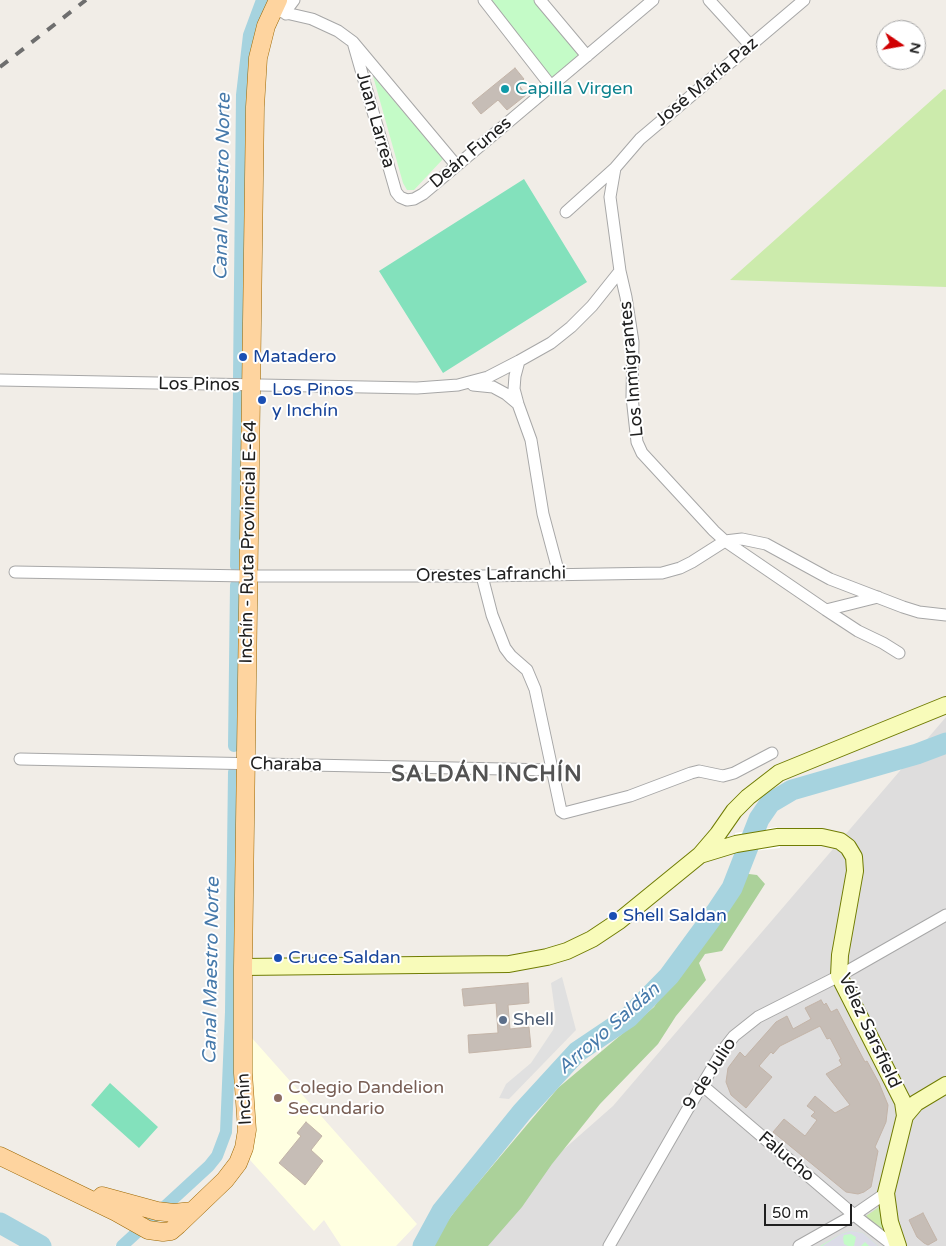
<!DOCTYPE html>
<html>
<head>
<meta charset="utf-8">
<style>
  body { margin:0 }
  #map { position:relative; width:946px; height:1246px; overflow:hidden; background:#f1ede7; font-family:"Varela Round",sans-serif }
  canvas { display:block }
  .north { position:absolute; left:876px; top:20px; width:50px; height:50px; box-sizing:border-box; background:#fff; border:1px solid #a6a6a6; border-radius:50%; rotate:102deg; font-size:14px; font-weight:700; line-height:20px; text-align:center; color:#202020 }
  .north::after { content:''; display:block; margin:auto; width:18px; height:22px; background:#d00002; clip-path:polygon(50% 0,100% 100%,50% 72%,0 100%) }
  .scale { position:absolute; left:764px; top:1204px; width:88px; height:22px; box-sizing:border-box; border:2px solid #202020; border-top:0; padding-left:6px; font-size:15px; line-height:18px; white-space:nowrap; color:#202020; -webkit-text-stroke:4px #fff; paint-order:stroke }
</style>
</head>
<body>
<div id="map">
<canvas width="946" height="1246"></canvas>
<div class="north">N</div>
<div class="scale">50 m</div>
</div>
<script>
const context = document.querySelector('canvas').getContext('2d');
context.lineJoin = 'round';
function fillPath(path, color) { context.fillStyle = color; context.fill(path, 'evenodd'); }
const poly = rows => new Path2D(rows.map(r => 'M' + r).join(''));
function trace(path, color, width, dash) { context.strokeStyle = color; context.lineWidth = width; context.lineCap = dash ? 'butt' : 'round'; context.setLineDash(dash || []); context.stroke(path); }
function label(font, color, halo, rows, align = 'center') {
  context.font = font + ' "Varela Round",sans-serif'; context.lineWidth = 4; context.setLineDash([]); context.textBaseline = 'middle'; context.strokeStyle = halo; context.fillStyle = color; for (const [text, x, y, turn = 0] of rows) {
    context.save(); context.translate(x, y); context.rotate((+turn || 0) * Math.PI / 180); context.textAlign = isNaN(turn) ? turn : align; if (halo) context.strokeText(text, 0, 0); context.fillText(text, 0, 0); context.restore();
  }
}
fillPath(poly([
  [946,717,946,1246,465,1246,480,1223,613,1106]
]), '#dedddd');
fillPath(poly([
  [251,1037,417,1224,396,1246,341,1246,324,1220,314,1231,250,1160]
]), '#ffffe1');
fillPath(poly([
  [944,89,946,90,946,287,730,280],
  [879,1207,885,1230,885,1232,882,1232,866,1216]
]), '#ccebac');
fillPath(poly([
  [741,873,757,875,765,884,722,951,705,954,699,963,706,980,676,1016,658,1044,600,1104,552,1164,522,1207,488,1246,429,1246,461,1203,558,1088,654,1007]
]), '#abd19a');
fillPath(poly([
  [484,0,540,0,587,56,551,86],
  [373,76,443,159,414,190,407,190,403,183],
  [851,1231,863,1233,878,1246,820,1246,843,1233]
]), '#c4fbc7');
fillPath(poly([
  [524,179,587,282,443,373,379,271],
  [110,1083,158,1127,139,1148,91,1105]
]), '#83e1bc');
fillPath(poly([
  [562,977,576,1030,509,1099,499,1098,506,1084,531,1063,553,1030,556,1019,551,983]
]), '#e0e0e0');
fillPath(poly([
  [851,1231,863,1233,878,1246,869,1246,865,1242,861,1246,854,1246,856,1237,851,1234,844,1235,843,1238,844,1244,848,1246,822,1246,841,1234]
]), '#dbdbe7');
fillPath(poly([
  [777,827,780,848,737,853,735,833],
  [207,1162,212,1170,128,1246,115,1246]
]), '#fff');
trace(poly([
  [239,378,242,95,249,35,262,0],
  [236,566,239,393],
  [234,746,236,585],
  [122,1246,209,1166,217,1156,226,1132,231,1012,234,772]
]), '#a6d3df', 12);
trace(poly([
  [0,1223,41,1246],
  [423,1246,442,1211,522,1112,577,1052,629,1017,669,976,716,912,732,888,759,819,770,803,792,790,917,754,946,743]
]), '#a6d3df', 21);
const building = poly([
  [515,68,524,79,518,84,526,95,507,110,498,100,481,114,472,103,515,68],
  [528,983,529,1003,508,1005,510,1029,529,1027,531,1047,469,1053,468,1035,498,1033,496,1003,464,1006,462,989,528,983],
  [821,1000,824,1005,826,1003,831,1012,837,1009,865,1062,867,1061,879,1083,888,1105,886,1122,875,1147,878,1151,871,1187,864,1192,858,1194,846,1192,773,1132,784,1119,805,1136,817,1120,811,1116,815,1112,807,1106,815,1096,835,1113,850,1105,826,1074,842,1065,839,1060,841,1059,830,1038,827,1039,820,1026,780,1046,773,1054,771,1052,759,1066,772,1077,746,1108,731,1095,726,1082,728,1068,740,1052,745,1057,776,1022,787,1016,793,1029,811,1019,805,1008,821,1000],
  [306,1122,322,1136,311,1150,323,1161,305,1185,279,1163,301,1136,297,1133,306,1122],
  [923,1213,937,1240,928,1245,924,1243,917,1237,909,1220,923,1213]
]);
fillPath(building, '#c6bdb6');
trace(building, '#c3b4a8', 1);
const minor = poly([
  [484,0,551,86],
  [540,0,587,56],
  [709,0,750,45],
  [273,10,312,19,338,31,353,42,456,165],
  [286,14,288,8,294,0],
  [353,42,396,192,400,197,407,200,414,199,423,194,653,0],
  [615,168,610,197,620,271,626,297,633,342,632,397,637,442,642,453,714,531,725,541,826,610,878,597],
  [566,212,615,168,640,139,804,0],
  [0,380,417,388,458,385,488,377,519,361],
  [473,385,493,387,506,394,518,404],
  [725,541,742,539,766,544,830,579,903,607,919,612,946,615],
  [15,572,248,576,482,576,662,573,680,568,692,562,725,541],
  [559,574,543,514,531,440,518,404,514,389,515,376,519,361,551,343,571,327,592,306,620,271],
  [482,576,492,615,505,648,511,656,527,670,535,689,561,811,564,813,630,796,691,773,699,771,723,776,734,773,772,753],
  [826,610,858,631,883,643,899,653],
  [20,759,552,770],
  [703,1086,854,1215,894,1246],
  [609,1246,686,1112,723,1050,734,1036,758,1017,839,976,946,915],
  [799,1246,854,1215,886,1193]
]);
const secondary = poly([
  [700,855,736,844,778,837,822,837,840,841,848,847,854,857,855,871,840,955,839,976,903,1102,905,1116,886,1193,890,1222,898,1246],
  [243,967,509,964,547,957,567,951,592,939,619,921,700,855,718,834,734,811,748,797,779,773,946,705],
  [905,1116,916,1103,946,1085]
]);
const primary = poly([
  [0,1156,116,1212,148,1230,163,1232,171,1231,178,1225,225,1180,238,1163,244,1148,247,1130,243,1073,243,967,255,107,258,58,266,26,278,0],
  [102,1196,157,1211,174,1213,192,1211]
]);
trace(minor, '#a7a7a7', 13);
trace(secondary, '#707c03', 18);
trace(primary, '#9c6700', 19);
trace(minor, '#fff', 11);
trace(secondary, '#f8fbba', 16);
trace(primary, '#fed49f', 18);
trace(poly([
  [0,67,86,0]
]), '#6e6e6e', 4, [10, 10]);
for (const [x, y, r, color] of [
  [505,89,5,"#0f9aa8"],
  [243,357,5,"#1a4fb4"],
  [262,400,5,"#1a4fb4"],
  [613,916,5,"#1a4fb4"],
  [278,958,5,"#1a4fb4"],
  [503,1020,5,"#5c6f8a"],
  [278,1098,5,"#8d6e63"]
]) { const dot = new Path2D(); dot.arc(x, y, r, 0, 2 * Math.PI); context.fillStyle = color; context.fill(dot); trace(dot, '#fff', 2); }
label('18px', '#202020', '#fff', [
  ["José María Paz",707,82,-40],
  ["Juan Larrea",375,120,74],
  ["Deán Funes",471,153,-40],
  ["Los Inmigrantes",632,369,-95],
  ["Los Pinos",199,385,1],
  ["Inchín - Ruta Provincial E-64",249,542,-89],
  ["Orestes Lafranchi",491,575,-1],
  ["Charaba",286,765,1],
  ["Vélez Sarsfield",869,1031,65],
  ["9 de Julio",710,1074,-57],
  ["Inchín",245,1099,-93],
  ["Falucho",786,1157,40]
]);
label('18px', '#0d838f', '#fff', [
  ["Capilla Virgen",515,89]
], 'left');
label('18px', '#164399', '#fff', [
  ["Matadero",253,357],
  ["Los Pinos",272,390],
  ["y Inchín",272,411],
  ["Shell Saldan",623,916],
  ["Cruce Saldan",288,958]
], 'left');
label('18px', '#4e5e75', '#fff', [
  ["Shell",513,1020]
], 'left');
label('18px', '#785e54', '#fff', [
  ["Colegio Dandelion",288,1088],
  ["Secundario",288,1109]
], 'left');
label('italic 19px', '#477aab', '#fff', [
  ["Canal Maestro Norte",223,187,-89],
  ["Canal Maestro Norte",212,971,-89],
  ["Arroyo Saldán",609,1029,-41]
]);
context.letterSpacing = '1px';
label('bold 22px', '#535353', '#fff', [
  ["SALDÁN INCHÍN",487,775]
]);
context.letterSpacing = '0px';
</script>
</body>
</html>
